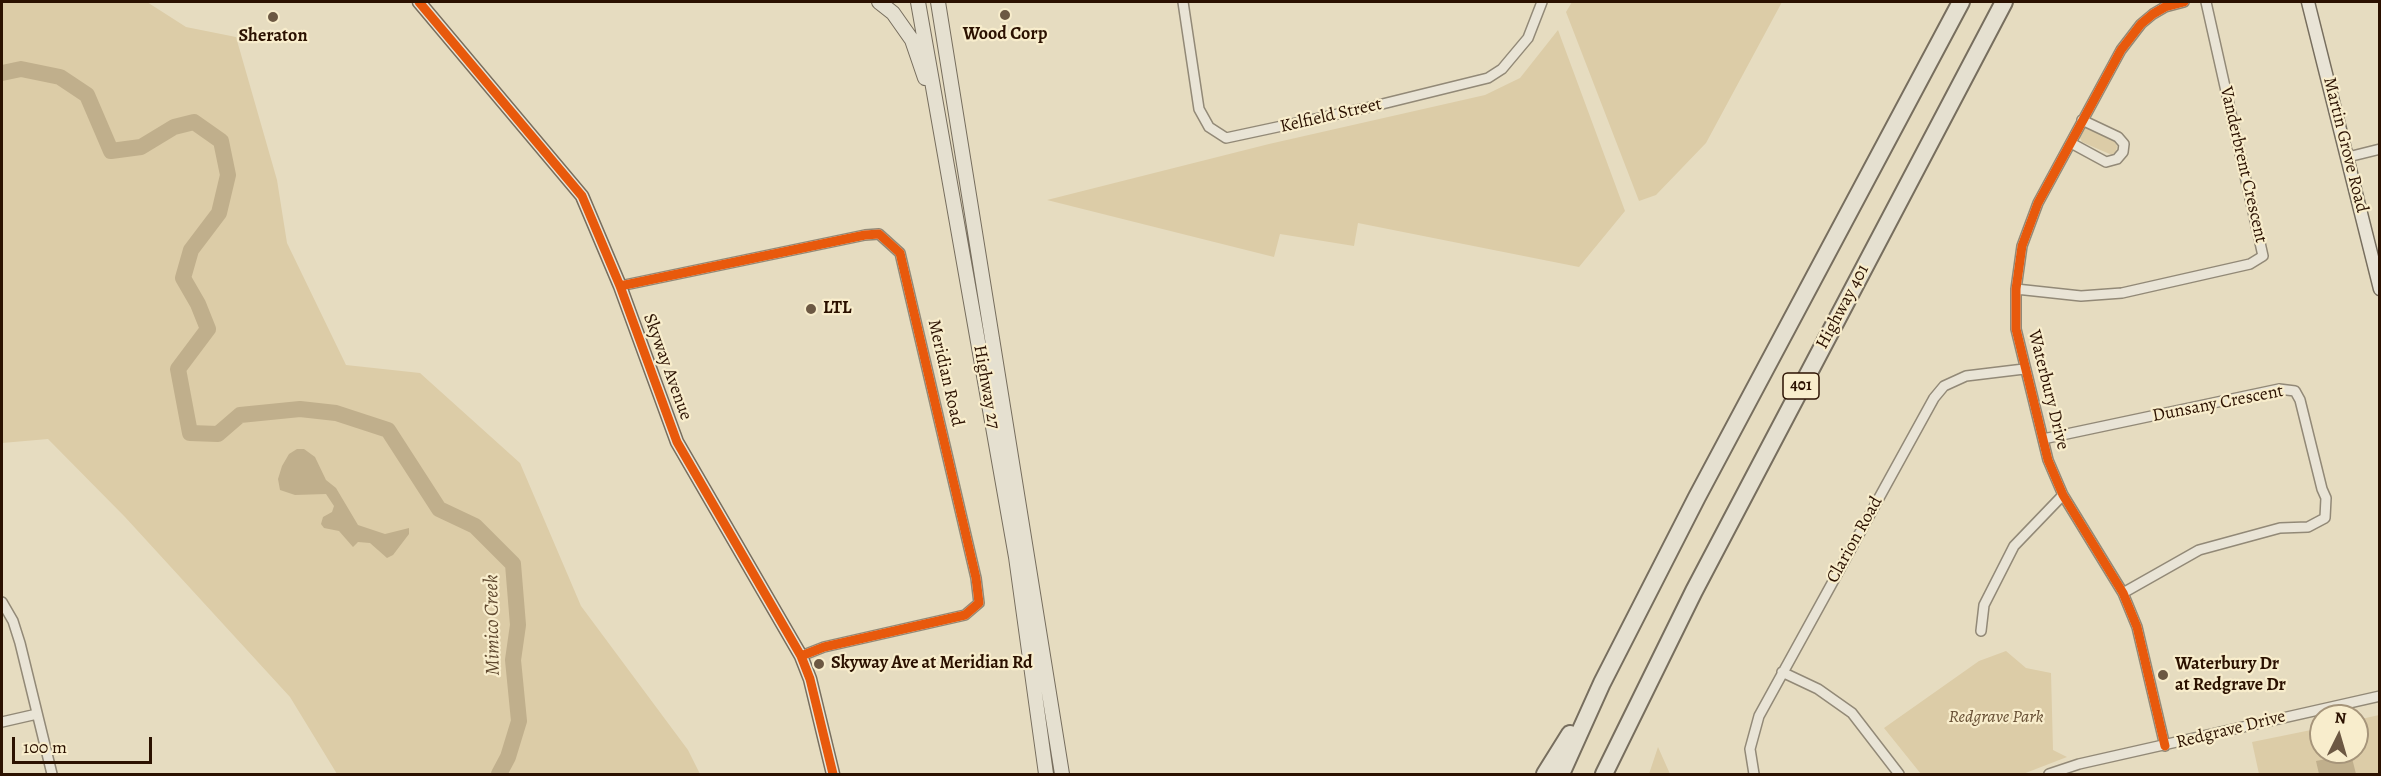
<!DOCTYPE html>
<html>
<head>
<meta charset="utf-8">
<style>
  body { margin:0 }
  #map { position:relative; width:2381px; height:776px; overflow:hidden; background:#e6dcc0; font-family:Alegreya,serif }
  canvas { display:block }
  .frame { position:absolute; inset:0; border:3px solid #2b1100; pointer-events:none }
  .north { position:absolute; left:2309px; top:704px; width:60px; height:60px; box-sizing:border-box; background:#f8edcc; border:2px solid #a6957a; border-radius:50%; rotate:5deg; font-size:16px; font-weight:700; line-height:24px; text-align:center; color:#2b1100 }
  .north::after { content:''; display:block; margin:auto; width:21px; height:27px; background:#6c5843; clip-path:polygon(50% 0,100% 100%,50% 72%,0 100%) }
  .scale { position:absolute; left:12px; top:737px; width:140px; height:27px; box-sizing:border-box; border:3px solid #2b1100; border-top:0; padding-left:8px; font-size:18px; line-height:21px; white-space:nowrap; color:#2b1100; -webkit-text-stroke:4px #f8edcc; paint-order:stroke }
</style>
</head>
<body>
<div id="map">
<canvas width="2381" height="776"></canvas>
<div class="frame"></div>
<div class="north">N</div>
<div class="scale">100 m</div>
</div>
<script>
const context = document.querySelector('canvas').getContext('2d');
context.lineJoin = 'round';
function fillPath(path, color) { context.fillStyle = color; context.fill(path, 'evenodd'); }
const poly = rows => new Path2D(rows.map(r => 'M' + r).join(''));
function trace(path, color, width, dash) { context.strokeStyle = color; context.lineWidth = width; context.lineCap = dash ? 'butt' : 'round'; context.setLineDash(dash || []); context.stroke(path); }
function label(font, color, halo, rows, align = 'center') {
  context.font = font + ' Alegreya,serif'; context.lineWidth = 4.5; context.setLineDash([]); context.textBaseline = 'middle'; context.strokeStyle = halo; context.fillStyle = color; for (const [text, x, y, turn = 0] of rows) {
    context.save(); context.translate(x, y); context.rotate((+turn || 0) * Math.PI / 180); context.textAlign = isNaN(turn) ? turn : align; if (halo) context.strokeText(text, 0, 0); context.fillText(text, 0, 0); context.restore();
  }
}
fillPath(poly([
  [2,2,147,2,186,27,236,37,277,180,287,243,346,365,420,373,520,463,581,606,688,750,700,774,337,774,290,697,125,517,48,439,2,443],
  [1572,2,1782,2,1706,143,1656,195,1639,201,1566,12],
  [1558,30,1625,211,1579,267,1358,223,1354,246,1280,234,1274,257,1047,200,1269,144,1485,95,1520,78],
  [2086,128,2114,141,2117,146,2116,152,2112,155,2082,142,2079,136,2081,131],
  [2006,651,2026,668,2051,673,2053,750,2067,757,2023,774,1921,774,1884,728,1979,661],
  [2379,715,2379,774,2259,774,2252,742,2321,728,2321,752,2357,752,2357,720],
  [1658,747,1670,774,1649,774]
]), '#dccca7');
fillPath(poly([
  [297,449,304,449,315,457,326,480,336,488,358,525,385,534,409,528,409,534,393,555,387,558,370,543,358,542,353,547,339,531,324,528,321,524,323,517,332,512,334,506,326,494,295,495,280,490,278,479,282,466,289,454],
  [2351,754,2356,774,2319,774,2316,761]
]), '#c0af8c');
trace(poly([
  [2,73,21,69,60,77,87,95,111,151,141,147,174,127,194,122,221,141,228,175,219,213,191,250,183,278,198,304,208,329,178,369,190,433,218,434,240,415,300,409,336,413,388,430,439,509,475,526,513,564,518,625,513,660,519,721,508,757,499,774]
]), '#c0af8c', 16);
const street = poly([
  [1183,2,1199,109,1209,127,1226,138,1366,108,1488,78,1502,69,1528,38,1542,2],
  [2071,143,2106,162,2117,159,2123,152,2124,144,2118,137,2082,120],
  [2348,157,2380,149],
  [620,286,865,235,879,234,900,253,976,578,979,603,965,615,824,647,801,656],
  [2016,289,2081,296,2122,293,2250,264,2263,256,2206,2],
  [2043,439,2279,389,2295,391,2300,400,2322,489,2326,498,2325,518,2308,527,2280,528,2199,550,2123,593],
  [2,602,13,621,20,643,52,774],
  [1981,631,1984,605,2014,546,2063,495],
  [1782,672,1818,689,1852,713,1899,774],
  [2,722,37,714],
  [2165,746,2137,627,2123,593,2063,495,2048,460,2016,329,2016,289,2022,246,2038,203,2121,50,2141,24,2153,14,2165,7,2184,2],
  [1754,774,1750,749,1759,716,1934,398,1944,386,1966,376,2024,369],
  [2049,774,2079,764,2380,696]
]);
const secondary = poly([
  [419,2,582,196,620,286,677,442,801,656,810,679,833,774],
  [2308,2,2380,289]
]);
const primary = poly([
  [879,2,893,13,912,40,925,78],
  [918,2,1016,557,1046,774],
  [938,2,1062,774]
]);
const highway = poly([
  [1545,774,1570,734],
  [1561,774,1602,683,1697,497,1961,2],
  [1604,774,1694,591,2004,2]
]);
trace(street, '#928977', 12);
trace(secondary, '#776e5e', 15);
trace(primary, '#776e5e', 16);
trace(highway, '#776e5e', 20);
trace(street, '#e9e4d6', 9);
trace(secondary, '#e9e4d6', 12);
trace(primary, '#e5e0d0', 14);
trace(highway, '#e5e0d0', 16);
trace(poly([
  [419,2,582,196,620,286,677,442,801,656,810,679,833,774],
  [620,286,865,235,879,234,900,253,976,578,979,603,965,615,824,647,801,656],
  [2165,746,2137,627,2123,593,2063,495,2048,460,2016,329,2016,289,2022,246,2038,203,2121,50,2141,24,2153,14,2165,7,2184,2]
]), '#e8590c', 9);
for (const [x, y, r, color] of [
  [1005,15,6,"#6c5843"],
  [273,17,6,"#6c5843"],
  [811,309,6,"#6c5843"],
  [819,664,6,"#6c5843"],
  [2163,675,6,"#6c5843"]
]) { const dot = new Path2D(); dot.arc(x, y, r, 0, 2 * Math.PI); context.fillStyle = color; context.fill(dot); trace(dot, '#f8edcc', 2); }
for (const [x, y, w] of [
  [1801,386,36]
]) { const box = new Path2D(); box.roundRect(x - w / 2, y - 13, w, 26, 4.5); context.fillStyle = '#f8edcc'; context.fill(box); trace(box, '#2b1100', 1.5); }
label('bold 16px', '#2b1100', null, [
  ["401",1801,386]
]);
label('bold 18px', '#2b1100', '#f8edcc', [
  ["Wood Corp",1005,35,"center"],
  ["Sheraton",273,37,"center"],
  ["LTL",823,309],
  ["Skyway Ave at Meridian Rd",831,664],
  ["Waterbury Dr",2175,665],
  ["at Redgrave Dr",2175,686]
], 'left');
label('18px', '#2b1100', '#f8edcc', [
  ["Kelfield Street",1331,116,-13],
  ["Martin Grove Road",2345,145,76],
  ["Vanderbrent Crescent",2243,165,77],
  ["Highway 401",1843,307,-62],
  ["Skyway Avenue",667,367,70],
  ["Meridian Road",945,373,77],
  ["Highway 27",986,387,80],
  ["Waterbury Drive",2048,390,76],
  ["Dunsany Crescent",2218,404,-11],
  ["Clarion Road",1855,540,-61],
  ["Redgrave Drive",2231,730,-14]
]);
label('italic 18px', '#664e33', '#f8edcc', [
  ["Redgrave Park",1996,718]
]);
label('italic 20px', '#60492f', '#f8edcc', [
  ["Mimico Creek",493,625,-91]
]);
</script>
</body>
</html>
